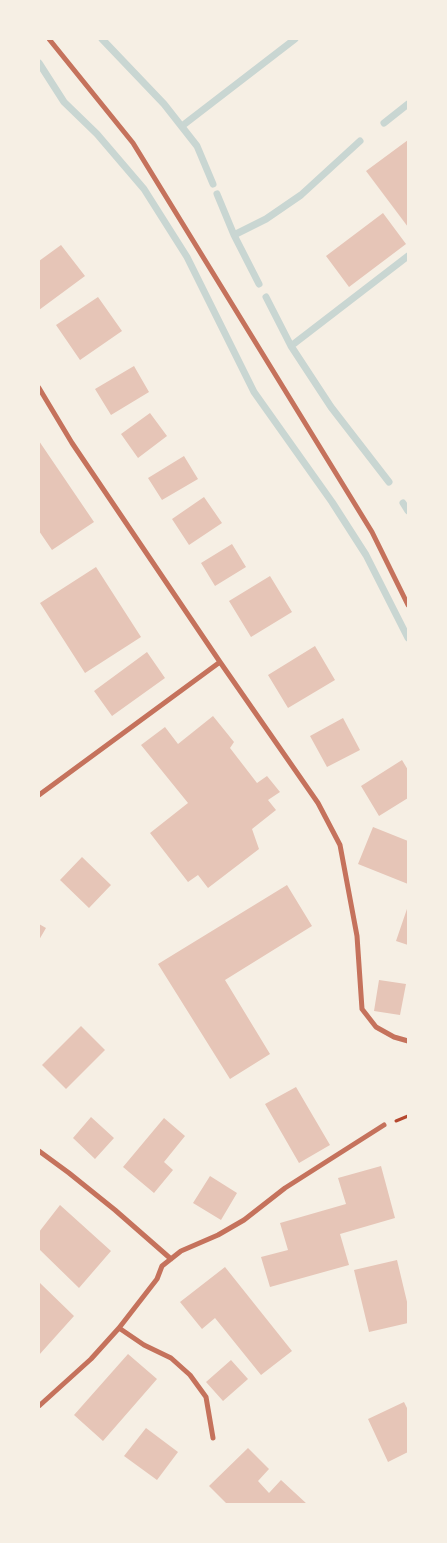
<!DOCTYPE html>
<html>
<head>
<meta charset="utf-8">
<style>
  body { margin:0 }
  #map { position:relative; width:447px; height:1543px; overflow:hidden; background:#f6efe4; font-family:Cabin,sans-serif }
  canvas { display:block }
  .frame { position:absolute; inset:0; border:40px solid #f6efe4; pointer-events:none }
</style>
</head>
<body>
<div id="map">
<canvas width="447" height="1543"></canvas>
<div class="frame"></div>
</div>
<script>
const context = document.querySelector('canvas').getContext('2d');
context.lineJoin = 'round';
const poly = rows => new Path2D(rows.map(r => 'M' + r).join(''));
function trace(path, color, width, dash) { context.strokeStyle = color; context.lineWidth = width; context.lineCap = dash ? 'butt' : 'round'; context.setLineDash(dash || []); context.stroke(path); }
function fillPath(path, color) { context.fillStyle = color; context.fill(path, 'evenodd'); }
trace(poly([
  [102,39,164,104,197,146,213,184],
  [39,63,64,102,97,134,144,189,187,257,254,392,332,502,366,555,408,638],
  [384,123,408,104],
  [182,126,295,39],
  [217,194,234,235,259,284],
  [234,235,266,219,301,195,360,141],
  [266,297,291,346,331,407,389,482],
  [291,346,408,256],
  [403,503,408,511]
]), '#c9d6d2', 7);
fillPath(poly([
  [408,140,408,227,366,171],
  [383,213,406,244,349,287,326,256],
  [61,245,85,276,39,310,39,261],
  [98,297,122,331,80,360,56,325],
  [134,366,149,392,111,415,95,389],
  [150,413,167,436,138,458,121,434],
  [39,441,94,522,52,550,39,531],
  [184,456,198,479,162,500,148,478],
  [204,497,222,523,189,545,172,519],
  [232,544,246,567,215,586,201,563],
  [96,567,141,637,85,673,40,603],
  [270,576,292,612,251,637,229,601],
  [315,646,335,680,288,708,268,675],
  [147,652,165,678,112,716,94,691],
  [213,716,234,742,230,748,257,783,267,776,280,792,268,800,276,810,252,829,259,849,208,888,198,875,188,882,150,833,188,803,141,745,165,727,178,744],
  [343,718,360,750,327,767,310,736],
  [402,760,408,770,408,798,379,816,361,786],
  [373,827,408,841,408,884,358,864],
  [82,857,111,885,89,908,60,880],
  [287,885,312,926,225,980,270,1054,230,1079,158,964],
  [408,906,408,945,396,941],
  [39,924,46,928,39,940],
  [379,980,406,984,400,1015,374,1011],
  [81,1026,105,1050,66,1089,42,1065],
  [296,1087,330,1145,299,1163,265,1104],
  [91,1117,114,1138,95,1159,73,1138],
  [164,1118,185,1136,164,1162,173,1170,154,1193,123,1167],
  [381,1166,395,1218,340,1234,349,1265,270,1287,261,1257,288,1250,280,1223,346,1204,338,1178],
  [210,1176,237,1193,221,1220,193,1203],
  [60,1205,111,1251,79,1288,39,1249,39,1232],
  [397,1260,408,1306,408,1323,369,1332,354,1270],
  [225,1267,292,1351,261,1375,215,1318,202,1329,180,1302],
  [40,1283,74,1316,39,1355,39,1284],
  [128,1354,157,1379,103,1441,74,1415],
  [231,1360,248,1379,223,1401,206,1382],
  [404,1402,408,1410,408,1452,388,1462,368,1419],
  [146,1428,178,1452,157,1480,124,1456],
  [248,1448,269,1469,258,1481,269,1493,281,1480,307,1504,226,1503,209,1486]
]), '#e6c5b7');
trace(poly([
  [396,1121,408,1116]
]), '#b5482f', 3);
trace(poly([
  [49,39,133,143,372,532,408,605],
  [39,388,72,443,220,662,318,803,340,845,357,936,362,1009,376,1027,394,1037,408,1041],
  [39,795,220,662],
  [39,1151,69,1173,115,1210,171,1259],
  [119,1328,144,1345,171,1358,190,1375,206,1397,213,1438],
  [39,1406,91,1359,119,1328,157,1279,162,1266,181,1251,218,1235,244,1220,285,1188,384,1125]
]), '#c5725c', 5);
</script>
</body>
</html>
